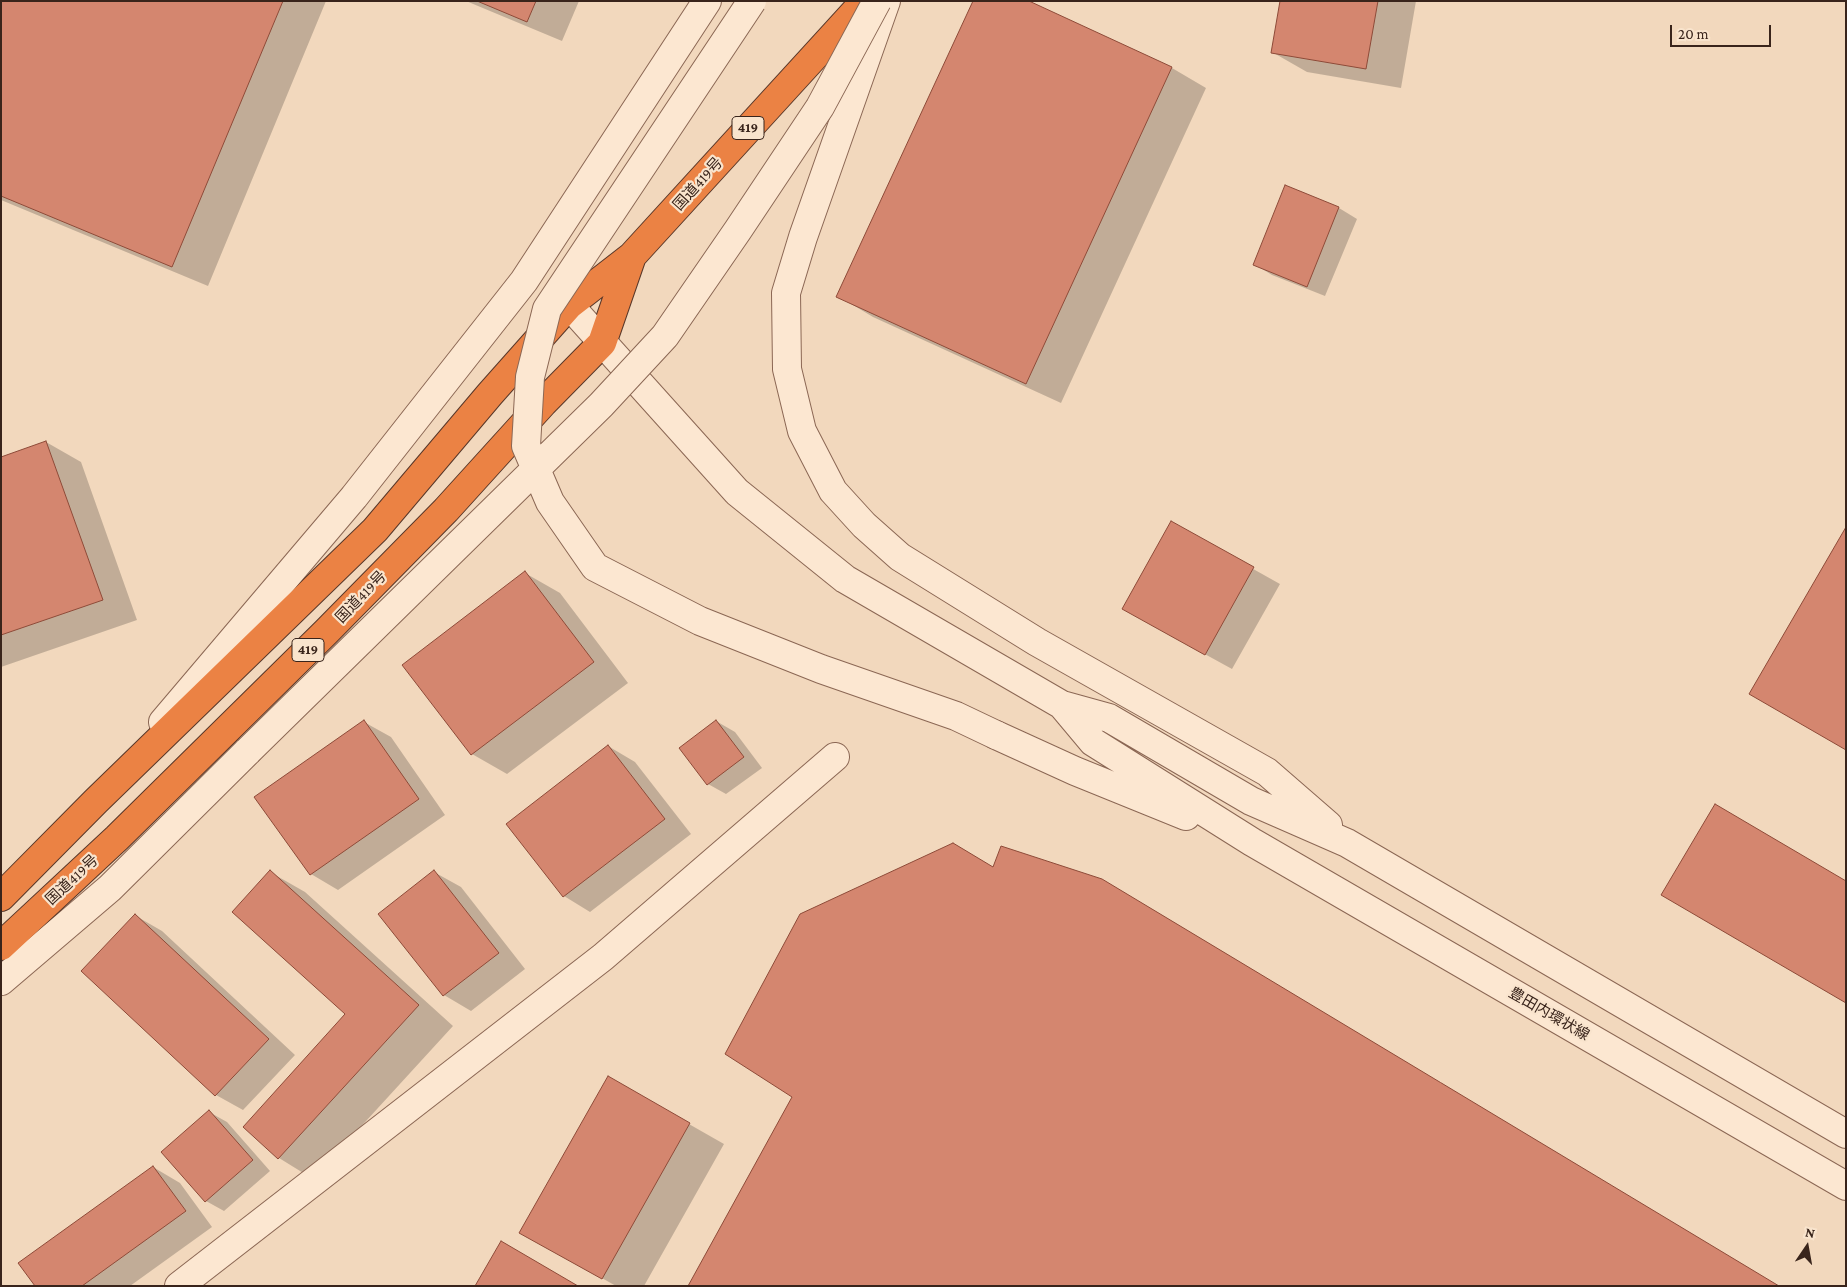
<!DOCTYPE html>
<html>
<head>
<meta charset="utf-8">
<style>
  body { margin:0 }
  #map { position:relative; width:1847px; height:1287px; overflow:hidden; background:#f2d8bd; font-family:"Crimson Pro",serif }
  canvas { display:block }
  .frame { position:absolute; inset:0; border:2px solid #39241b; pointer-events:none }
  .north { position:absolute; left:1782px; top:1222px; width:50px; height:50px; -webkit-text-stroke:4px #f9e4cd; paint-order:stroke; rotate:12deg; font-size:14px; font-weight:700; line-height:20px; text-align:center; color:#39241b }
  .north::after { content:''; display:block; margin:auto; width:18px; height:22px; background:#39241b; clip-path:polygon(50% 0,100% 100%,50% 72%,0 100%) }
  .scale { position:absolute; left:1670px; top:25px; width:101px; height:22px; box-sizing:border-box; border:2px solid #39241b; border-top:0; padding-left:6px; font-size:15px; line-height:18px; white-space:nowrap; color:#39241b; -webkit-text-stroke:4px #f9e4cd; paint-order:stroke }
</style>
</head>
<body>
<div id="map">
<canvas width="1847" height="1287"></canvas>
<div class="frame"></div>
<div class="north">N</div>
<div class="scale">20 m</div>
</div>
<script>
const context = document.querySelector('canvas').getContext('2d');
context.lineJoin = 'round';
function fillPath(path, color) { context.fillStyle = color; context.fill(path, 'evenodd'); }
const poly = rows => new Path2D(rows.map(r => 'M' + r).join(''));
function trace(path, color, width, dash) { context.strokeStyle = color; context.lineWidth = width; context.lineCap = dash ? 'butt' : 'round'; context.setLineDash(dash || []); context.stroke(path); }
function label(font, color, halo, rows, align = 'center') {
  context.font = font + ' "Crimson Pro","Noto Sans JP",serif'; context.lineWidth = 4.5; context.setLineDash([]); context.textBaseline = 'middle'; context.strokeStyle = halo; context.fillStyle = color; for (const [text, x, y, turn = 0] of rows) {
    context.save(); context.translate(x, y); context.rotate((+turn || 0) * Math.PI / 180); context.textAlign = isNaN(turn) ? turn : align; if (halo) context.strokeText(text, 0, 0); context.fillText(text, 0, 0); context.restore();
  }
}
fillPath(poly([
  [1,1,326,1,208,286,1,200],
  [466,1,579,1,562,41],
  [1281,1,1416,1,1401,88,1307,72,1272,52],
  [1172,68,1206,88,1061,403,873,317,838,296],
  [1286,186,1339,208,1357,219,1325,296,1272,275,1254,264],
  [46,442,81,462,137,620,1,667,1,458],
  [1171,523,1280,584,1232,669,1150,624],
  [525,573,560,593,628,683,507,774,472,754],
  [716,721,735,732,762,768,726,794,708,784],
  [364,722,391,737,445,815,338,890,311,874],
  [608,746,635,762,691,834,590,912,564,896],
  [270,872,305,892,453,1026,313,1179,279,1158,244,1127,347,1014],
  [434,872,461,887,525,969,471,1011,444,995],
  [136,916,162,931,295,1055,243,1110,216,1095],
  [608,1078,724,1144,644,1286,616,1286,556,1252],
  [209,1112,227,1122,270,1171,224,1211,206,1201],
  [153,1167,180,1183,212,1227,130,1286,37,1286]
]), '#0003');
const building = poly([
  [1,1,283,1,172,267,1,196,1,1],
  [477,1,536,1,527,22,477,1],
  [973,1,1029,1,1172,67,1026,384,836,297,973,1],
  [1280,1,1378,1,1366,69,1271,53,1280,1],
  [1285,185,1339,207,1307,287,1253,265,1285,185],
  [46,441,103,600,1,635,1,457,46,441],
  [1171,521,1254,567,1205,655,1122,609,1171,521],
  [1846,527,1846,750,1749,694,1846,527],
  [525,571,594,662,471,755,402,665,525,571],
  [364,720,419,799,310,875,254,797,364,720],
  [716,720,744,757,707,785,679,748,716,720],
  [608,745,665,819,563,897,506,824,608,745],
  [1715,804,1846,881,1846,1003,1661,895,1715,804],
  [953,843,993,867,1001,846,1102,879,1779,1286,688,1286,792,1097,725,1054,800,914,953,843],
  [270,870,419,1005,278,1159,243,1127,345,1014,232,912,270,870],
  [434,870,499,953,443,996,378,914,434,870],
  [135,914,269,1039,215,1096,81,971,135,914],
  [608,1076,690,1123,602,1279,519,1233,608,1076],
  [209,1110,253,1160,205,1202,161,1152,209,1110],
  [153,1166,186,1211,82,1286,35,1286,18,1263,153,1166],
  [501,1241,578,1286,475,1286,501,1241]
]);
fillPath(building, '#d4866f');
trace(building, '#8d4a38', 1);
const minor = poly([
  [886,1,803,237,786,293,787,369,802,431,833,491,864,525,900,557,1037,642,1267,772,1328,825],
  [569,305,737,492,845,579,1062,705,1109,718,1251,801,1347,843,1846,1134],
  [1062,705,1093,742,1252,842,1846,1186],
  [163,722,354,497,524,281,707,1],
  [996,735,1075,771,1186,816],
  [1,981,110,888,248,751],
  [179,1286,603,957,835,757]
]);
const highway = poly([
  [1,897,96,801,375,530,490,394,569,305,632,256,865,1],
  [1,946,117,838,326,632,446,510,543,403,602,343,632,256]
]);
trace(minor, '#8b6754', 30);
trace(highway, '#583729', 30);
trace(minor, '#fce7d1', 28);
trace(highway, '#eb8244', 28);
const minorBridge = poly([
  [752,1,547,309,530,377,526,446,550,502,595,567,700,621,821,669,956,716,996,735],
  [248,751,601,405,665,336,738,230,820,107,877,1]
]);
trace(minorBridge, '#8b6754', 30, []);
trace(minorBridge, '#fce7d1', 28);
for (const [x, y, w] of [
  [748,128,32],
  [308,650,32]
]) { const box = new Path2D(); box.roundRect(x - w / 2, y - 11.5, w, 23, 4); context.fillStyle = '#f9e4cd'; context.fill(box); trace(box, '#39241b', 1); }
label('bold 14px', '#39241b', null, [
  ["419",748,128],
  ["419",308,650]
]);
label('15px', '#39241b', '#f9e4cd', [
  ["国道419号",698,184,-48],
  ["国道419号",361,597,-46],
  ["国道419号",72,880,-43],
  ["豊田内環状線",1549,1014,30]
]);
</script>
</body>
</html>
